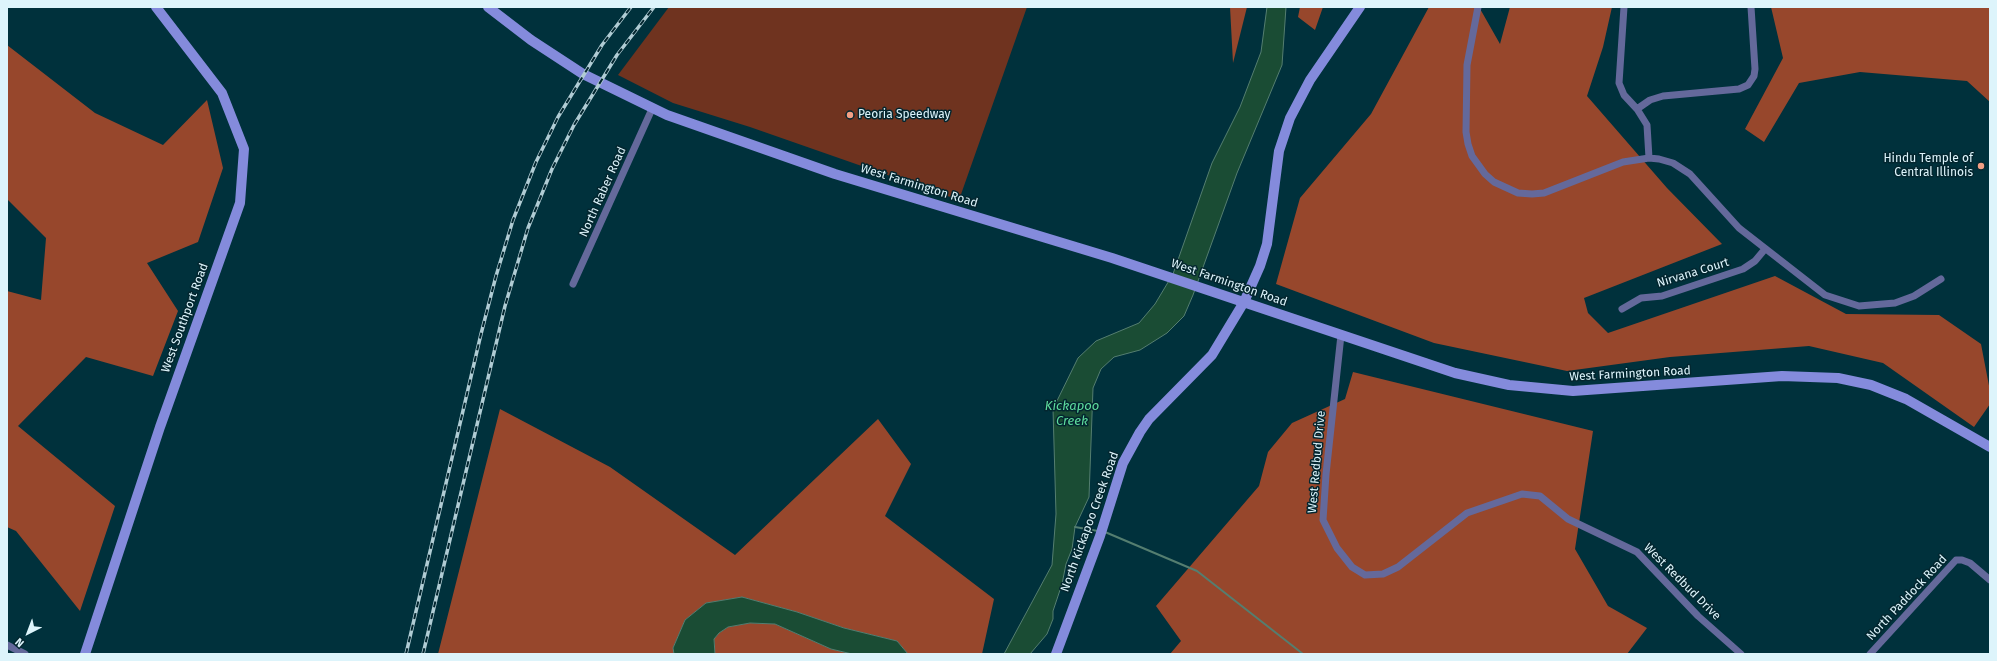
<!DOCTYPE html>
<html>
<head>
<meta charset="utf-8">
<style>
  body { margin:0 }
  #map { position:relative; width:1997px; height:661px; overflow:hidden; background:#00313c; font-family:"Fira Sans",sans-serif }
  canvas { display:block }
  .frame { position:absolute; inset:0; border:8px solid #ddf4fb; pointer-events:none }
  .north { position:absolute; left:8px; top:613px; width:40px; height:40px; -webkit-text-stroke:3px #03262f; paint-order:stroke; rotate:222deg; font-size:11px; font-weight:700; line-height:16px; text-align:center; color:#ddf4fb }
  .north::after { content:''; display:block; margin:auto; width:14px; height:18px; background:#ddf4fb; clip-path:polygon(50% 0,100% 100%,50% 72%,0 100%) }
</style>
</head>
<body>
<div id="map">
<canvas width="1997" height="661"></canvas>
<div class="frame"></div>
<div class="north">N</div>
</div>
<script>
const context = document.querySelector('canvas').getContext('2d');
context.lineJoin = 'round';
function fillPath(path, color) { context.fillStyle = color; context.fill(path, 'evenodd'); }
const poly = rows => new Path2D(rows.map(r => 'M' + r).join(''));
function trace(path, color, width, dash) { context.strokeStyle = color; context.lineWidth = width; context.lineCap = dash ? 'butt' : 'round'; context.setLineDash(dash || []); context.stroke(path); }
function label(font, color, halo, rows, align = 'center') {
  context.font = font + ' "Fira Sans",sans-serif'; context.lineWidth = 3; context.setLineDash([]); context.textBaseline = 'middle'; context.strokeStyle = halo; context.fillStyle = color; for (const [text, x, y, turn = 0] of rows) {
    context.save(); context.translate(x, y); context.rotate((+turn || 0) * Math.PI / 180); context.textAlign = isNaN(turn) ? turn : align; if (halo) context.strokeText(text, 0, 0); context.fillText(text, 0, 0); context.restore();
  }
}
fillPath(poly([
  [669,7,1027,7,959,200,750,127,673,103,618,75]
]), '#6f331f');
fillPath(poly([
  [1230,7,1247,7,1233,63],
  [1300,7,1323,7,1315,30,1298,17],
  [1429,7,1479,7,1500,44,1510,7,1612,7,1603,47,1587,96,1667,188,1722,244,1584,298,1588,313,1608,333,1775,276,1846,314,1939,315,1981,344,1990,391,1990,404,1974,427,1883,363,1809,346,1670,357,1567,371,1434,343,1276,284,1300,198,1371,114],
  [1771,7,1990,7,1990,102,1967,81,1860,72,1799,83,1764,142,1745,129,1783,58],
  [7,45,95,113,163,145,207,100,223,168,198,242,147,263,178,311,153,376,86,357,18,426,115,506,80,611,16,531,7,527,7,291,41,300,46,238,7,199],
  [1353,372,1593,431,1575,549,1608,606,1647,628,1627,654,1170,654,1181,641,1156,606,1259,486,1268,452,1292,423,1345,399],
  [500,409,610,467,735,555,878,419,911,464,885,516,994,599,982,654,908,654,897,641,844,628,797,612,742,597,706,603,685,620,673,648,674,654,438,654],
  [750,623,775,624,831,649,852,654,715,654,714,639,719,633,728,627]
]), '#97472c');
const water = poly([
  [1267,7,1286,7,1282,65,1237,173,1193,295,1184,316,1167,333,1140,350,1114,357,1101,369,1093,388,1089,497,1075,527,1072,549,1066,564,1062,584,1053,611,1053,619,1047,634,1030,654,1004,654,1052,565,1056,514,1053,409,1078,358,1096,341,1139,323,1155,304,1173,274,1212,163,1240,107,1261,52,1267,7],
  [742,597,797,612,844,628,897,641,908,654,852,654,831,649,775,624,750,623,728,627,719,633,714,639,715,654,674,654,673,648,685,620,706,603,742,597]
]);
fillPath(water, '#1a4c34');
trace(water, '#547e70', 1);
trace(poly([
  [1075,527,1098,531],
  [1105,532,1197,571,1303,654]
]), '#547e70', 2);
trace(poly([
  [1478,7,1467,65,1466,132,1468,144,1472,156,1485,174,1494,182,1518,193,1532,194,1544,193,1623,162,1649,158,1659,159,1673,163,1690,174,1739,228,1825,295,1859,306,1895,303,1914,296,1941,279],
  [1624,7,1619,83,1624,95,1637,109,1647,125,1649,158],
  [1637,109,1650,100,1663,96,1739,89,1748,85,1754,76,1755,69,1751,7],
  [573,284,652,109],
  [1622,309,1641,298,1662,296,1743,269,1755,261,1765,249],
  [1341,335,1326,474,1323,520,1337,548,1352,567,1365,575,1383,574,1398,567,1467,513,1522,494,1540,496,1568,519,1637,552,1698,616,1741,654],
  [7,645,25,654],
  [1870,654,1956,560,1962,560,1970,563,1990,580]
]), '#64699b', 7);
trace(poly([
  [488,7,531,40,583,74,667,115,835,174,1112,258,1455,373,1509,385,1573,391,1782,376,1838,378,1871,385,1906,399,1990,447],
  [85,654,160,427,240,203,244,149,222,93,156,7],
  [1056,654,1100,536,1123,463,1140,432,1149,419,1212,355,1244,302,1260,266,1267,244,1279,151,1290,118,1310,80,1360,7]
]), '#848bdc', 10);
const rail = poly([
  [406,654,481,334,496,276,513,220,536,162,558,117,602,45,631,7],
  [423,654,505,306,528,228,552,169,574,125,617,55,654,7]
]);
trace(rail, '#b0ccd4', 3.5);
trace(rail, '#03262f', 2, [6]);
for (const [x, y, r, color] of [
  [850,115,4,"#f39f84"],
  [1981,166,4,"#f39f84"]
]) { const dot = new Path2D(); dot.arc(x, y, r, 0, 2 * Math.PI); context.fillStyle = color; context.fill(dot); trace(dot, '#03262f', 1.5); }
label('12px', '#ddf4fb', '#03262f', [
  ["Peoria Speedway",858,115],
  ["Hindu Temple of",1973,159,"right"],
  ["Central Illinois",1973,173,"right"]
], 'left');
label('12px', '#ddf4fb', '#03262f', [
  ["West Farmington Road",919,186,17],
  ["North Raber Road",603,192,-66],
  ["Nirvana Court",1693,273,-17],
  ["West Farmington Road",1229,283,19],
  ["West Southport Road",185,318,-70],
  ["West Farmington Road",1630,374,-3],
  ["West Redbud Drive",1317,462,-85],
  ["North Kickapoo Creek Road",1090,522,-70],
  ["West Redbud Drive",1682,582,45],
  ["North Paddock Road",1907,598,-47]
]);
label('italic 13px', '#5edc9d', '#03262f', [
  ["Kickapoo",1072,406],
  ["Creek",1072,421]
]);
</script>
</body>
</html>
